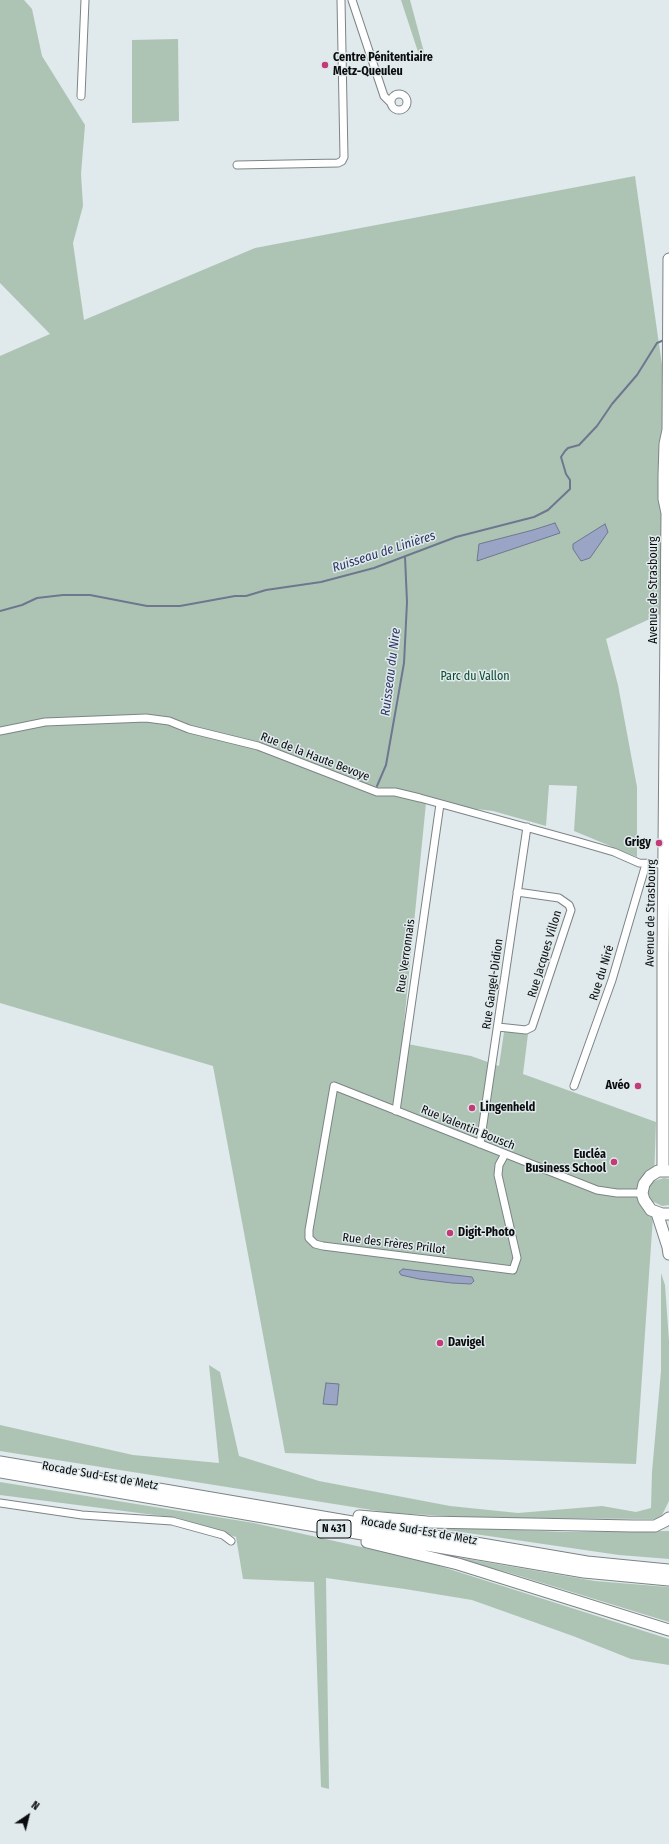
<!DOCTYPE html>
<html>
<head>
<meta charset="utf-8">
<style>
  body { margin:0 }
  #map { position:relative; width:669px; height:1844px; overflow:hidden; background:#e0e9eb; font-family:"Fira Sans Condensed",sans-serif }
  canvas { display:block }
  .north { position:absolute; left:8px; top:1796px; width:40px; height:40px; -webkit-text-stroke:3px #e0e9eb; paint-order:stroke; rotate:35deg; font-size:11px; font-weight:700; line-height:16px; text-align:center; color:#0a0c0d }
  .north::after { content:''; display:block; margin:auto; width:14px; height:18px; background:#0a0c0d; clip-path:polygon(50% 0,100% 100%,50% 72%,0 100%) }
</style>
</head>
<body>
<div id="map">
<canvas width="669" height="1844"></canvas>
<div class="north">N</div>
</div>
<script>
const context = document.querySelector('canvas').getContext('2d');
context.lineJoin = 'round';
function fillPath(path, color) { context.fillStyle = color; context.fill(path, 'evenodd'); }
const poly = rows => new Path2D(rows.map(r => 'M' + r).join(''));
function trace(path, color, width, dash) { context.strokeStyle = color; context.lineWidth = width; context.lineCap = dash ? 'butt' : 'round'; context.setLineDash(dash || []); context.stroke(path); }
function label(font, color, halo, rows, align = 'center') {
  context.font = font + ' "Fira Sans Condensed",sans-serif'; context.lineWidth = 3; context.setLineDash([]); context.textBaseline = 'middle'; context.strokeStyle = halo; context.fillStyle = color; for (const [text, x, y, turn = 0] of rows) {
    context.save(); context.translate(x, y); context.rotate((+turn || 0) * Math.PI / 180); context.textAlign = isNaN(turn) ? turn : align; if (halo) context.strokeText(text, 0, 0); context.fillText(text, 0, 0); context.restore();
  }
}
fillPath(poly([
  [0,0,24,0,32,9,42,56,85,125,81,174,83,206,73,243,84,320,255,248,635,176,662,365,663,613,606,639,618,685,637,787,637,857,574,831,577,786,549,785,546,826,493,811,426,803,402,1043,471,1056,499,1066,504,1032,506,1030,528,1034,523,1074,656,1122,654,1181,664,1178,669,1179,669,1205,662,1206,654,1202,636,1464,285,1453,213,1066,0,1003,0,356,50,334,0,283],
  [401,0,410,0,425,56,420,58],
  [178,39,179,121,132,123,132,40],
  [661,1273,665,1285,669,1341,669,1501,660,1519,486,1518,391,1513,0,1451,0,1425,133,1455,219,1463,209,1365,220,1372,239,1456,319,1481,450,1506,518,1513,602,1506,636,1512,651,1508,652,1472,661,1371],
  [0,1482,254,1523,424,1561,669,1639,669,1665,631,1659,573,1636,472,1600,405,1589,326,1578,329,1789,321,1787,314,1582,243,1579,236,1537,178,1518,0,1495],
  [447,1527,565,1532,669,1531,669,1559,619,1555,447,1530],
  [462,1558,595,1581,669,1587,669,1622,510,1573,461,1560]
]), '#adc4b5');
const water = poly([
  [555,523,560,533,477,561,479,544,533,530,555,523],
  [605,524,608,532,590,558,581,561,573,549,573,544,605,524],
  [403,1269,472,1277,474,1281,471,1284,452,1283,419,1279,401,1275,399,1272,403,1269],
  [326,1383,339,1384,337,1405,323,1404,326,1383]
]);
fillPath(water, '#9aa5c6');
trace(water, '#6f778e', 1);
trace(poly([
  [0,611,22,605,37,598,63,595,90,595,147,606,180,606,235,596,246,596,266,590,321,582,374,568,456,537,534,517,548,510,570,489,570,480,566,474,561,457,565,451,568,448,579,445,597,426,612,404,637,375,657,343,664,340],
  [377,786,386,765,404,663,407,602,405,557]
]), '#6f778e', 2);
const minor = poly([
  [352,0,384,96,390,102],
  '391 102a8 8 0 1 1 16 0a8 8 0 1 1-16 0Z',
  [81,96,85,0],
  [237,165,338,163,342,161,344,157,341,0],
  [0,731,45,722,146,718,169,721,189,729,258,746,377,792,395,792,420,798,576,841,614,852,639,863,664,864],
  [498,1027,526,1030,532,1027,571,910,569,905,559,898,517,892],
  [574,1086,612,980,646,864],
  [396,1111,440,804],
  [480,1144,527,827],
  [505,1154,499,1165,498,1175,517,1258,513,1270,323,1246,315,1244,309,1238,309,1230,334,1086,597,1190,617,1193,642,1193],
  [0,1503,82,1515,172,1521,223,1535,231,1541]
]);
const primary = poly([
  [669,506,667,513,664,499,664,476,665,444,668,430,669,259],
  [663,1170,663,957,667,513],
  [669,1171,658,1171,650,1176,644,1184,642,1193,644,1200,651,1210,662,1214,669,1214],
  [657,1213,668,1247,669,1254]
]);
const trunk = poly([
  [0,1462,587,1562,669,1570],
  [0,1472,584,1572,669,1580],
  [359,1516,427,1522,633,1526,655,1526,665,1521,669,1518],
  [367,1542,458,1564,669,1630]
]);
trace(minor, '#7d8486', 9);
trace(primary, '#7d8486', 13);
trace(trunk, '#7d8486', 13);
trace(minor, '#fff', 7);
trace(primary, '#fff', 11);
trace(trunk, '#fff', 11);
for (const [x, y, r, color] of [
  [325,65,4,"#c23a77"],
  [659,843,4,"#c23a77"],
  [638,1086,4,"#c23a77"],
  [472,1108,4,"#c23a77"],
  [614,1162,4,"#c23a77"],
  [450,1233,4,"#c23a77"],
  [440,1343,4,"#c23a77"]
]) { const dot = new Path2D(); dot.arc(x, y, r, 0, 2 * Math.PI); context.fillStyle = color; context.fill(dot); trace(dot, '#e0e9eb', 1.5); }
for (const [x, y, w] of [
  [334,1529,34]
]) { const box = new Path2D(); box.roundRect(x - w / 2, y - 9, w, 18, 3); context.fillStyle = '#e0e9eb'; context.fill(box); trace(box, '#0a0c0d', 1); }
label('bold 11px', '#0a0c0d', null, [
  ["N 431",334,1529]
]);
label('bold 12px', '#0a0c0d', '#e0e9eb', [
  ["Centre Pénitentiaire",333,58],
  ["Metz-Queuleu",333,72],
  ["Grigy",651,843,"right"],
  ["Avéo",630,1086,"right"],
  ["Lingenheld",480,1108],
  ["Eucléa",606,1155,"right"],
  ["Business School",606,1169,"right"],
  ["Digit-Photo",458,1233],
  ["Davigel",448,1343]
], 'left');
label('12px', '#0a0c0d', '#e0e9eb', [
  ["Avenue de Strasbourg",654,590,-90],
  ["Rue de la Haute Bevoye",315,757,21],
  ["Avenue de Strasbourg",651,913,-89],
  ["Rue Jacques Villon",545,954,-73],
  ["Rue Verronnais",406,956,-82],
  ["Rue du Niré",602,973,-73],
  ["Rue Gangel-Didion",493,984,-82],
  ["Rue Valentin Bousch",468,1128,22],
  ["Rue des Frères Prillot",394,1244,7],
  ["Rocade Sud-Est de Metz",100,1476,10],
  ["Rocade Sud-Est de Metz",419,1531,10]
]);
label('12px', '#084a2d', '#e0e9eb', [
  ["Parc du Vallon",475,677]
]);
label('italic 13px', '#2c3764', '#e0e9eb', [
  ["Ruisseau de Linières",384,552,-18],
  ["Ruisseau du Nire",391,672,-83]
]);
</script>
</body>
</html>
